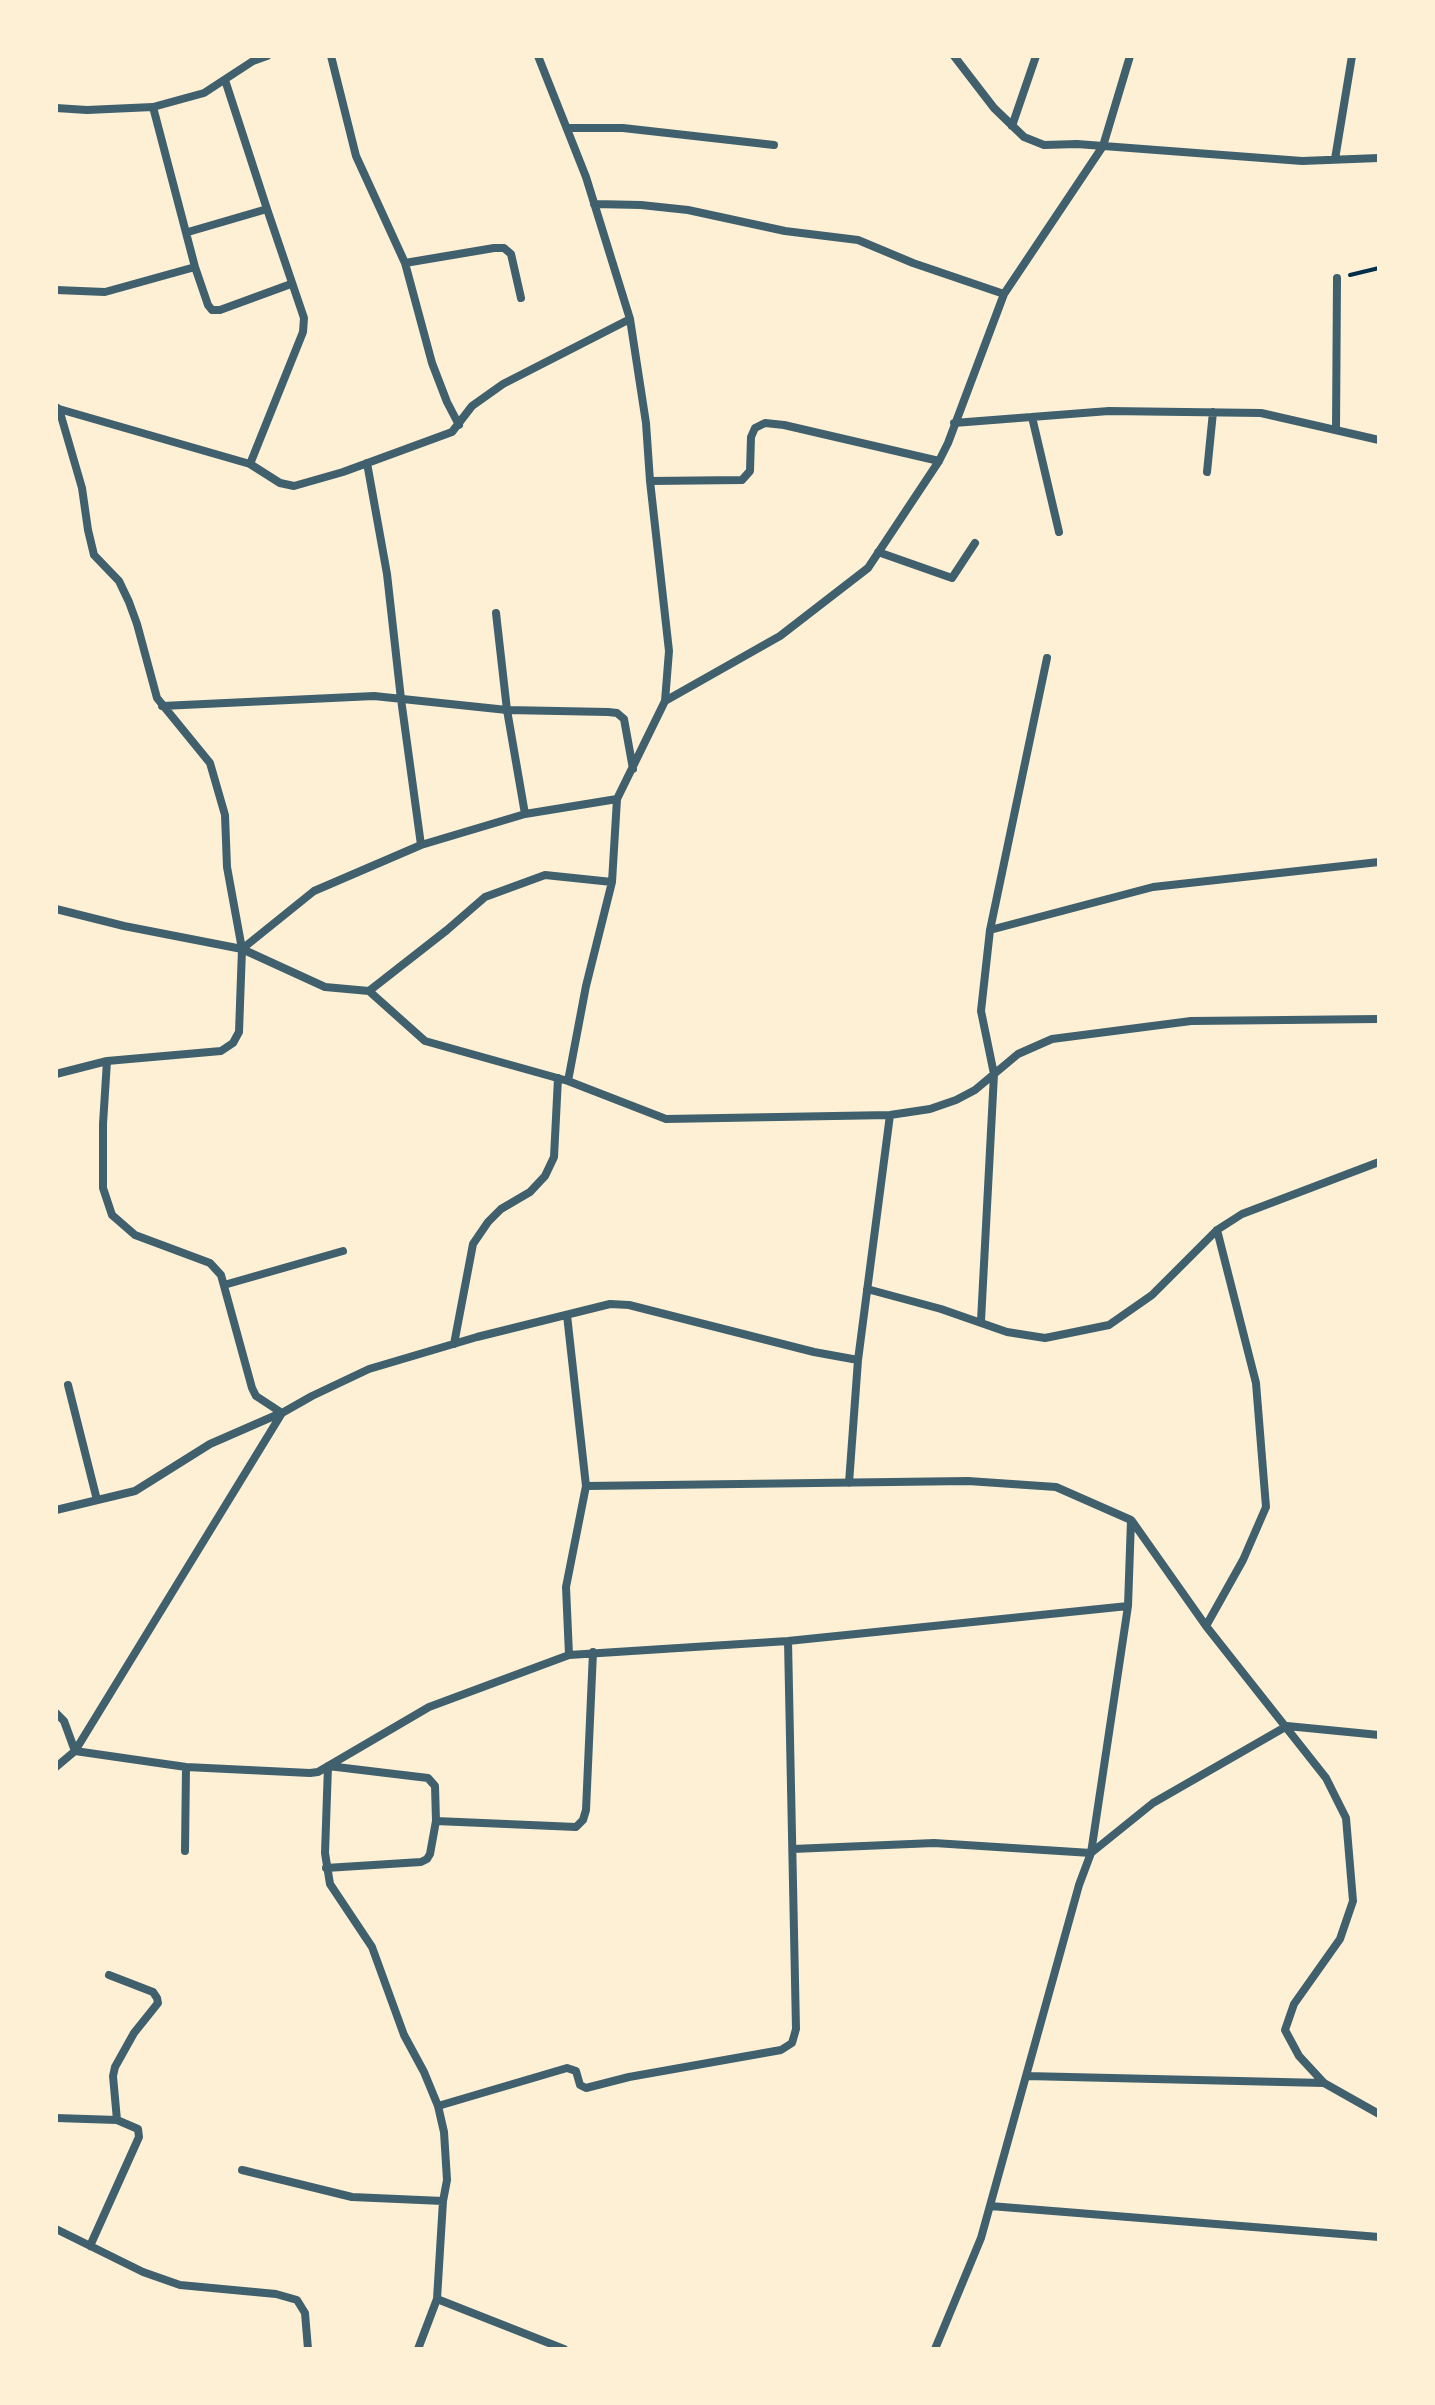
<!DOCTYPE html>
<html>
<head>
<meta charset="utf-8">
<style>
  body { margin:0 }
  #map { position:relative; width:1435px; height:2405px; overflow:hidden; background:#fdf0d5; font-family:"Source Serif 4",serif }
  canvas { display:block }
  .frame { position:absolute; inset:0; border:58px solid #fdf0d5; pointer-events:none }
</style>
</head>
<body>
<div id="map">
<canvas width="1435" height="2405"></canvas>
<div class="frame"></div>
</div>
<script>
const context = document.querySelector('canvas').getContext('2d');
context.lineJoin = 'round';
const poly = rows => new Path2D(rows.map(r => 'M' + r).join(''));
function trace(path, color, width, dash) { context.strokeStyle = color; context.lineWidth = width; context.lineCap = dash ? 'butt' : 'round'; context.setLineDash(dash || []); context.stroke(path); }
trace(poly([
  [1350,275,1379,268]
]), '#003049', 4);
trace(poly([
  [331,56,356,156,405,263,432,363,447,402,459,425],
  [538,56,586,177,630,319,646,423,650,481,669,651,665,701,617,799,612,882,586,986,568,1081],
  [954,56,994,108,1024,137,1044,145,1077,144,1302,161,1379,158],
  [153,107,195,267,208,305,212,310,220,310,291,284],
  [56,108,87,110,153,107,204,93,253,61,267,56],
  [1012,126,1036,56],
  [567,128,623,128,774,145],
  [1335,159,1352,56],
  [594,204,641,205,688,210,785,231,858,240,913,263,1004,294],
  [188,232,267,209,225,80],
  [405,263,494,248,504,248,511,254,521,298],
  [56,290,105,292,195,267],
  [56,407,59,409,82,488,88,530,94,555,119,581,129,602,137,624,157,698,210,763,225,815,227,867,242,949,239,1032,233,1043,221,1051,107,1061,56,1074],
  [59,409,250,464,280,483,294,486,343,472,452,432,472,406,503,384,630,319],
  [1032,417,1059,532],
  [954,423,1109,411,1261,413,1379,440],
  [1336,430,1337,278],
  [367,463,387,574,401,699,421,845],
  [250,464,303,332,304,318,267,209],
  [1207,472,1213,412],
  [650,481,742,480,750,471,751,437,755,428,765,423,784,425,939,461],
  [878,552,952,578,975,543],
  [496,613,507,710,525,814],
  [665,701,780,636,868,568,939,461,948,443,1004,294,1103,146,1130,56],
  [162,706,374,696,507,710,608,712,617,713,624,719,633,769],
  [56,909,124,926,242,949,325,987,369,991,425,1041,568,1081,666,1119,890,1115,930,1109,956,1100,975,1090,1018,1054,1052,1039,1191,1021,1379,1019],
  [990,930,1153,887,1379,862],
  [242,949,314,891,421,845,525,814,617,799],
  [369,991,447,930,485,897,545,875,612,882],
  [107,1061,103,1124,103,1188,112,1215,135,1235,210,1263,221,1275,252,1388,256,1396,282,1413],
  [224,1285,343,1251],
  [867,1289,941,1309,1007,1332,1045,1338,1109,1325,1152,1295,1217,1230,1242,1214,1379,1162],
  [567,1315,586,1486,968,1481,1056,1487,1131,1520,1128,1606,1091,1853,1079,1885,981,2238,935,2349],
  [981,1321,994,1074,981,1011,990,930,1047,658],
  [454,1344,473,1244,488,1222,501,1209,530,1192,545,1176,554,1157,558,1078],
  [68,1385,97,1500],
  [849,1483,858,1360,890,1115],
  [56,1510,135,1491,210,1444,281,1413],
  [1132,1521,1206,1626,1326,1778,1346,1818,1353,1901,1340,1939,1294,2004,1285,2030,1299,2056,1324,2083,1379,2114],
  [1206,1626,1243,1560,1266,1507,1256,1383,1217,1230],
  [569,1655,566,1587,586,1486],
  [56,1713,64,1721,75,1751,186,1767,310,1773,318,1772,429,1707,569,1655,788,1641,1128,1606],
  [56,1767,75,1751,282,1413,312,1396,369,1369,477,1337,610,1304,629,1305,814,1352,858,1360],
  [793,1849,934,1843,1091,1853,1153,1803,1287,1726,1379,1735],
  [185,1851,186,1767],
  [326,1868,421,1862,427,1859,430,1854,436,1821,576,1827,583,1820,586,1810,593,1652],
  [109,1975,153,1992,157,1998,158,2003,134,2033,115,2067,113,2076,117,2120],
  [1026,2076,1324,2083],
  [438,2106,567,2068,576,2071,580,2085,586,2088,629,2077,781,2050,792,2043,796,2029,788,1641],
  [56,2118,117,2120,138,2129,139,2137,90,2246],
  [242,2170,352,2197,443,2201],
  [990,2206,1379,2237],
  [56,2229,143,2272,180,2285,276,2294,297,2300,305,2313,308,2349],
  [437,2299,564,2349],
  [418,2349,437,2299,443,2201,447,2180,444,2132,438,2106,424,2072,404,2035,372,1947,330,1884,325,1853,328,1766,428,1778,435,1786,436,1821]
]), '#3f606c', 8);
</script>
</body>
</html>
